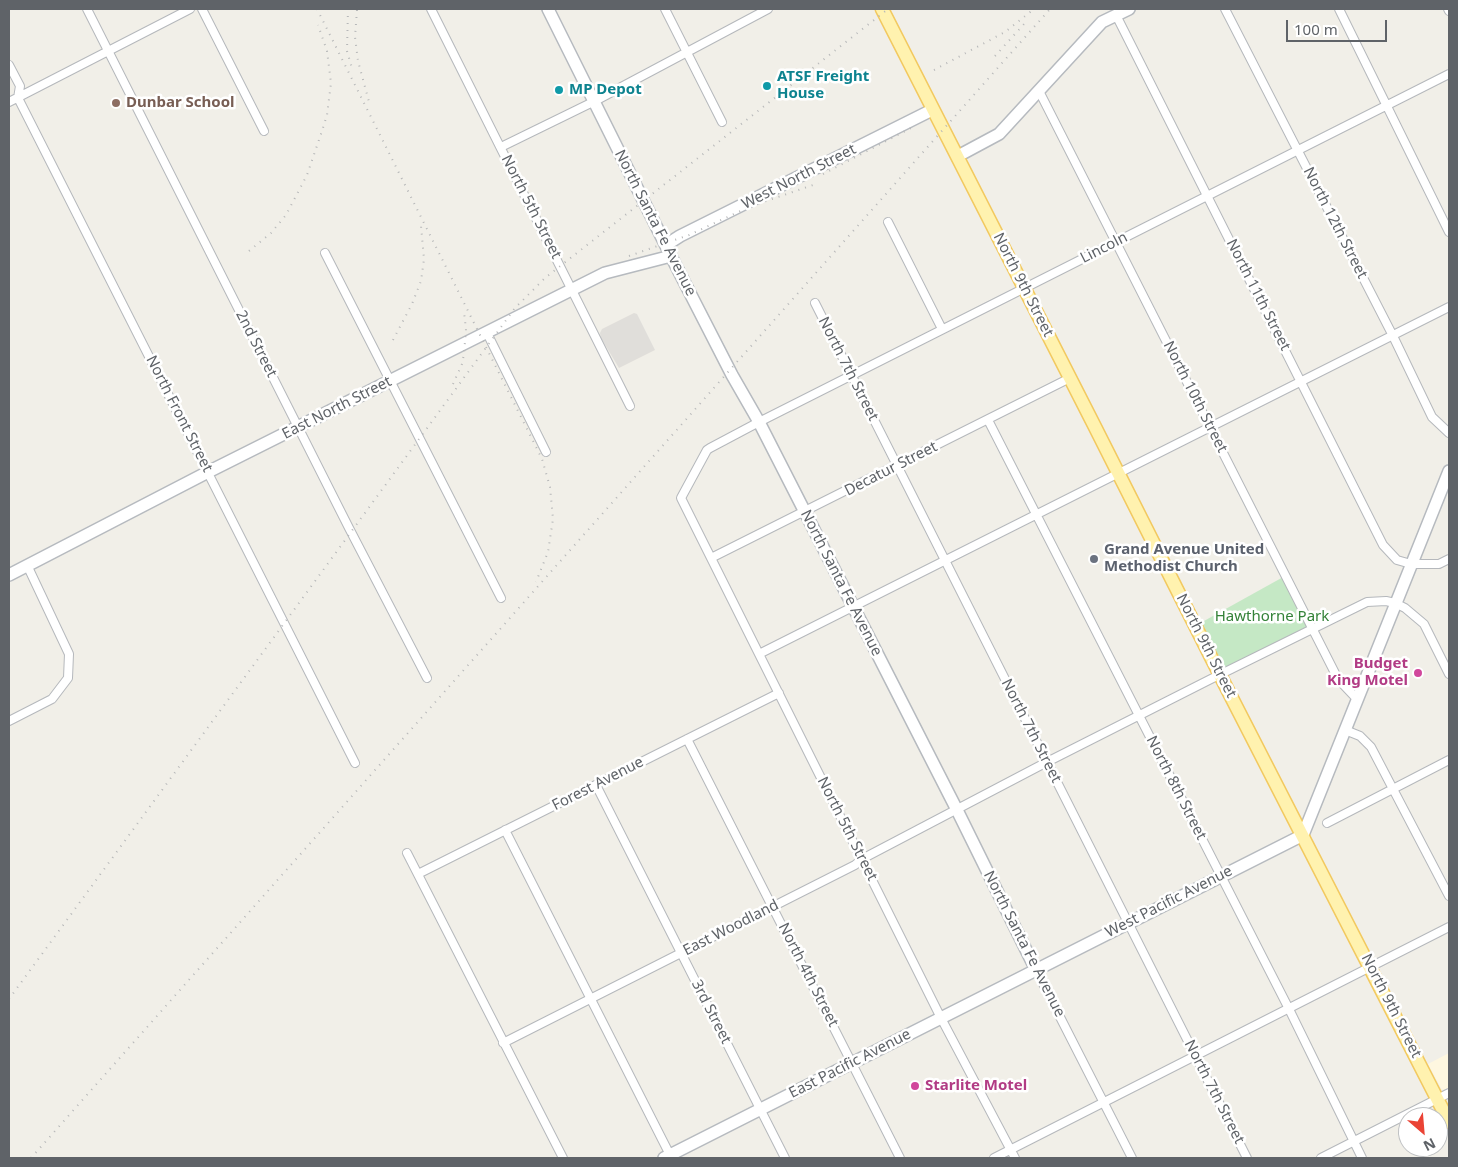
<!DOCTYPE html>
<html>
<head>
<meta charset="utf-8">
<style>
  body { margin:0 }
  #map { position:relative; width:1458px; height:1167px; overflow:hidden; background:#f1efe8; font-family:"Noto Sans",sans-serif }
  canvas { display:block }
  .frame { position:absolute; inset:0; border:10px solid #5f6368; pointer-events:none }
  .north { position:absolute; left:1398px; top:1107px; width:50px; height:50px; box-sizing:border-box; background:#fff; border:1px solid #bfc1c3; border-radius:50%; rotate:153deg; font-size:14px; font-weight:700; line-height:20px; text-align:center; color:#5f6368 }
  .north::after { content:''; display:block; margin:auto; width:18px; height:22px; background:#ea4335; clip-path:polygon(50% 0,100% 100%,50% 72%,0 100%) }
  .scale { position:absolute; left:1286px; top:20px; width:101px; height:22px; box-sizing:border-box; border:2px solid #5f6368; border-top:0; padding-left:6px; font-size:15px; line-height:18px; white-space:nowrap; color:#5f6368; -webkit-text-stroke:4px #fff; paint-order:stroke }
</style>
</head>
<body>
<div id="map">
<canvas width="1458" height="1167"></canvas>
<div class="frame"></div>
<div class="north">N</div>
<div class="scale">100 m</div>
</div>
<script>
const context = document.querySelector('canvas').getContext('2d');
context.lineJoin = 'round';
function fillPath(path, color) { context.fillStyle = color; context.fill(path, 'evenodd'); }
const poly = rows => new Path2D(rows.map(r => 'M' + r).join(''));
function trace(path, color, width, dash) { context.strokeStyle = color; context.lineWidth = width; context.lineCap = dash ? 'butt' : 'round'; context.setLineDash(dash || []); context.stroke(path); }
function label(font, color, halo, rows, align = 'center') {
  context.font = font + ' "Noto Sans",sans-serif'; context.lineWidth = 5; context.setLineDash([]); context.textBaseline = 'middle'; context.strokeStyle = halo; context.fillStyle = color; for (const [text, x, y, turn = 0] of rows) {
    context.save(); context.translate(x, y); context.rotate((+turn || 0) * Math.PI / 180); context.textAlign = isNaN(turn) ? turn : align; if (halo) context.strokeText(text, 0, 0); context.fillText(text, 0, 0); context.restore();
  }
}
fillPath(poly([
  [1449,1053,1449,1088,1442,1090,1428,1064]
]), '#fef7e0');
fillPath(poly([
  [634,313,637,314,655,350,619,368,601,338,600,333,602,329]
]), '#e0deda');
fillPath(poly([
  [1285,576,1313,629,1220,675,1195,626]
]), '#c5e8c5');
const street = poly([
  [87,9,349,528,427,678],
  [202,9,264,131],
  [431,9,630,406],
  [665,9,722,122],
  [1225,9,1393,336,1432,417,1449,433],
  [1339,9,1449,232],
  [1448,9,1449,11],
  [1116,15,1383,545,1397,560,1411,564,1439,564,1449,559],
  [9,65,20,86,18,98,355,763],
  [1039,91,1338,679,1357,699],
  [9,102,190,9],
  [501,147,595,101,768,9],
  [888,222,942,329],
  [325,253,501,598],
  [815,303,1247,1158],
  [487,333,546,452],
  [988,420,1289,1009,1362,1158],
  [711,558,1070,378],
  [759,654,1449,307],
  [9,721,52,699,68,678,69,654,27,565],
  [1345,730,1360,736,1371,747,1449,896],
  [687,739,900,1158],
  [596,785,785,1158],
  [1327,823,1449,760],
  [505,830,670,1155],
  [407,853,563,1158],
  [418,874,779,693],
  [1036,970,1132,1158],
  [503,1043,855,865,862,859,1047,762,1211,679,1367,602,1386,601,1395,603,1405,608,1424,624,1449,674],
  [994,1158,1449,927],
  [1015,1158,941,1018,681,498,707,450,710,448,759,422,1449,74],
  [1321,1158,1449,1093]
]);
const secondary = poly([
  [548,9,671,256,732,375,759,422,957,810,1036,970],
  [958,156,999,134,1102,22,1129,9],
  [666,245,680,236,932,110],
  [9,575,208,472,605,273,671,256],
  [664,1158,1303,835,1449,471]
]);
const primary = poly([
  [882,9,1095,427,1220,675,1449,1122]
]);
trace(street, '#b5b8bc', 10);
trace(secondary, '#b6babf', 14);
trace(primary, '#f2c960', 15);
trace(street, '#fff', 8);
trace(secondary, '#fff', 11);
trace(primary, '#fff2af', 12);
trace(poly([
  [317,9,542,459,550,487,553,519,548,552,536,582],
  [348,9,347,51,352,68],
  [357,10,355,37,358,61,369,102],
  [995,56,1025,23],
  [934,70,1005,32,1034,9],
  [823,174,913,127],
  [249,251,271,233,286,215,307,175,322,131,327,115,331,83,327,51,318,25],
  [629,256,689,235,749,207,813,185],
  [393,340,412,304,421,281,424,259,421,226],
  [453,384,462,364,464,354,466,329,464,312],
  [9,999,515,308,545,278,888,9],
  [31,1158,1050,9]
]), '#b6b7b8', 2, [1, 6]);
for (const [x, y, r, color] of [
  [767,86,5,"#0f9aa8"],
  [559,90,5,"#0f9aa8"],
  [116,103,5,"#8d6e63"],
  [1094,559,5,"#6b7280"],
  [1418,673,5,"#d1479c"],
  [915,1086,5,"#d1479c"]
]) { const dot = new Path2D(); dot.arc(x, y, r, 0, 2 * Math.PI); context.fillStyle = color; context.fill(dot); trace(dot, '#fff', 2); }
label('bold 15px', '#0d838f', '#fff', [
  ["ATSF Freight",777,77],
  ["House",777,94],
  ["MP Depot",569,90]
], 'left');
label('bold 15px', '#785e54', '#fff', [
  ["Dunbar School",126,103]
], 'left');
label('15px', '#5f6368', '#fff', [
  ["West North Street",799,177,-27],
  ["North 5th Street",531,207,63],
  ["North Santa Fe Avenue",655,223,63],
  ["North 12th Street",1335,223,63],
  ["Lincoln",1104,248,-27],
  ["North 9th Street",1023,285,63],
  ["North 11th Street",1258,295,63],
  ["2nd Street",256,344,63],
  ["North 7th Street",848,369,63],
  ["North 10th Street",1195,397,63],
  ["East North Street",337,408,-27],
  ["North Front Street",179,414,63],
  ["Decatur Street",891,469,-27],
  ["North Santa Fe Avenue",841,583,63],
  ["North 9th Street",1206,646,63],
  ["North 7th Street",1031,731,63],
  ["Forest Avenue",598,784,-27],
  ["North 8th Street",1176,788,63],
  ["North 5th Street",847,829,63],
  ["West Pacific Avenue",1169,902,-27],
  ["East Woodland",731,928,-27],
  ["North Santa Fe Avenue",1024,944,63],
  ["North 4th Street",808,975,63],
  ["North 9th Street",1391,1006,63],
  ["3rd Street",711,1012,63],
  ["East Pacific Avenue",850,1064,-27],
  ["North 7th Street",1214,1092,63]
]);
label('bold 15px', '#5b616d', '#fff', [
  ["Grand Avenue United",1104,550],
  ["Methodist Church",1104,567]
], 'left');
label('15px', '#348238', '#fff', [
  ["Hawthorne Park",1272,617]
]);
label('bold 15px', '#b23c85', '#fff', [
  ["Budget",1408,664],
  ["King Motel",1408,681],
  ["Starlite Motel",925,1086,"left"]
], 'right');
</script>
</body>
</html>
